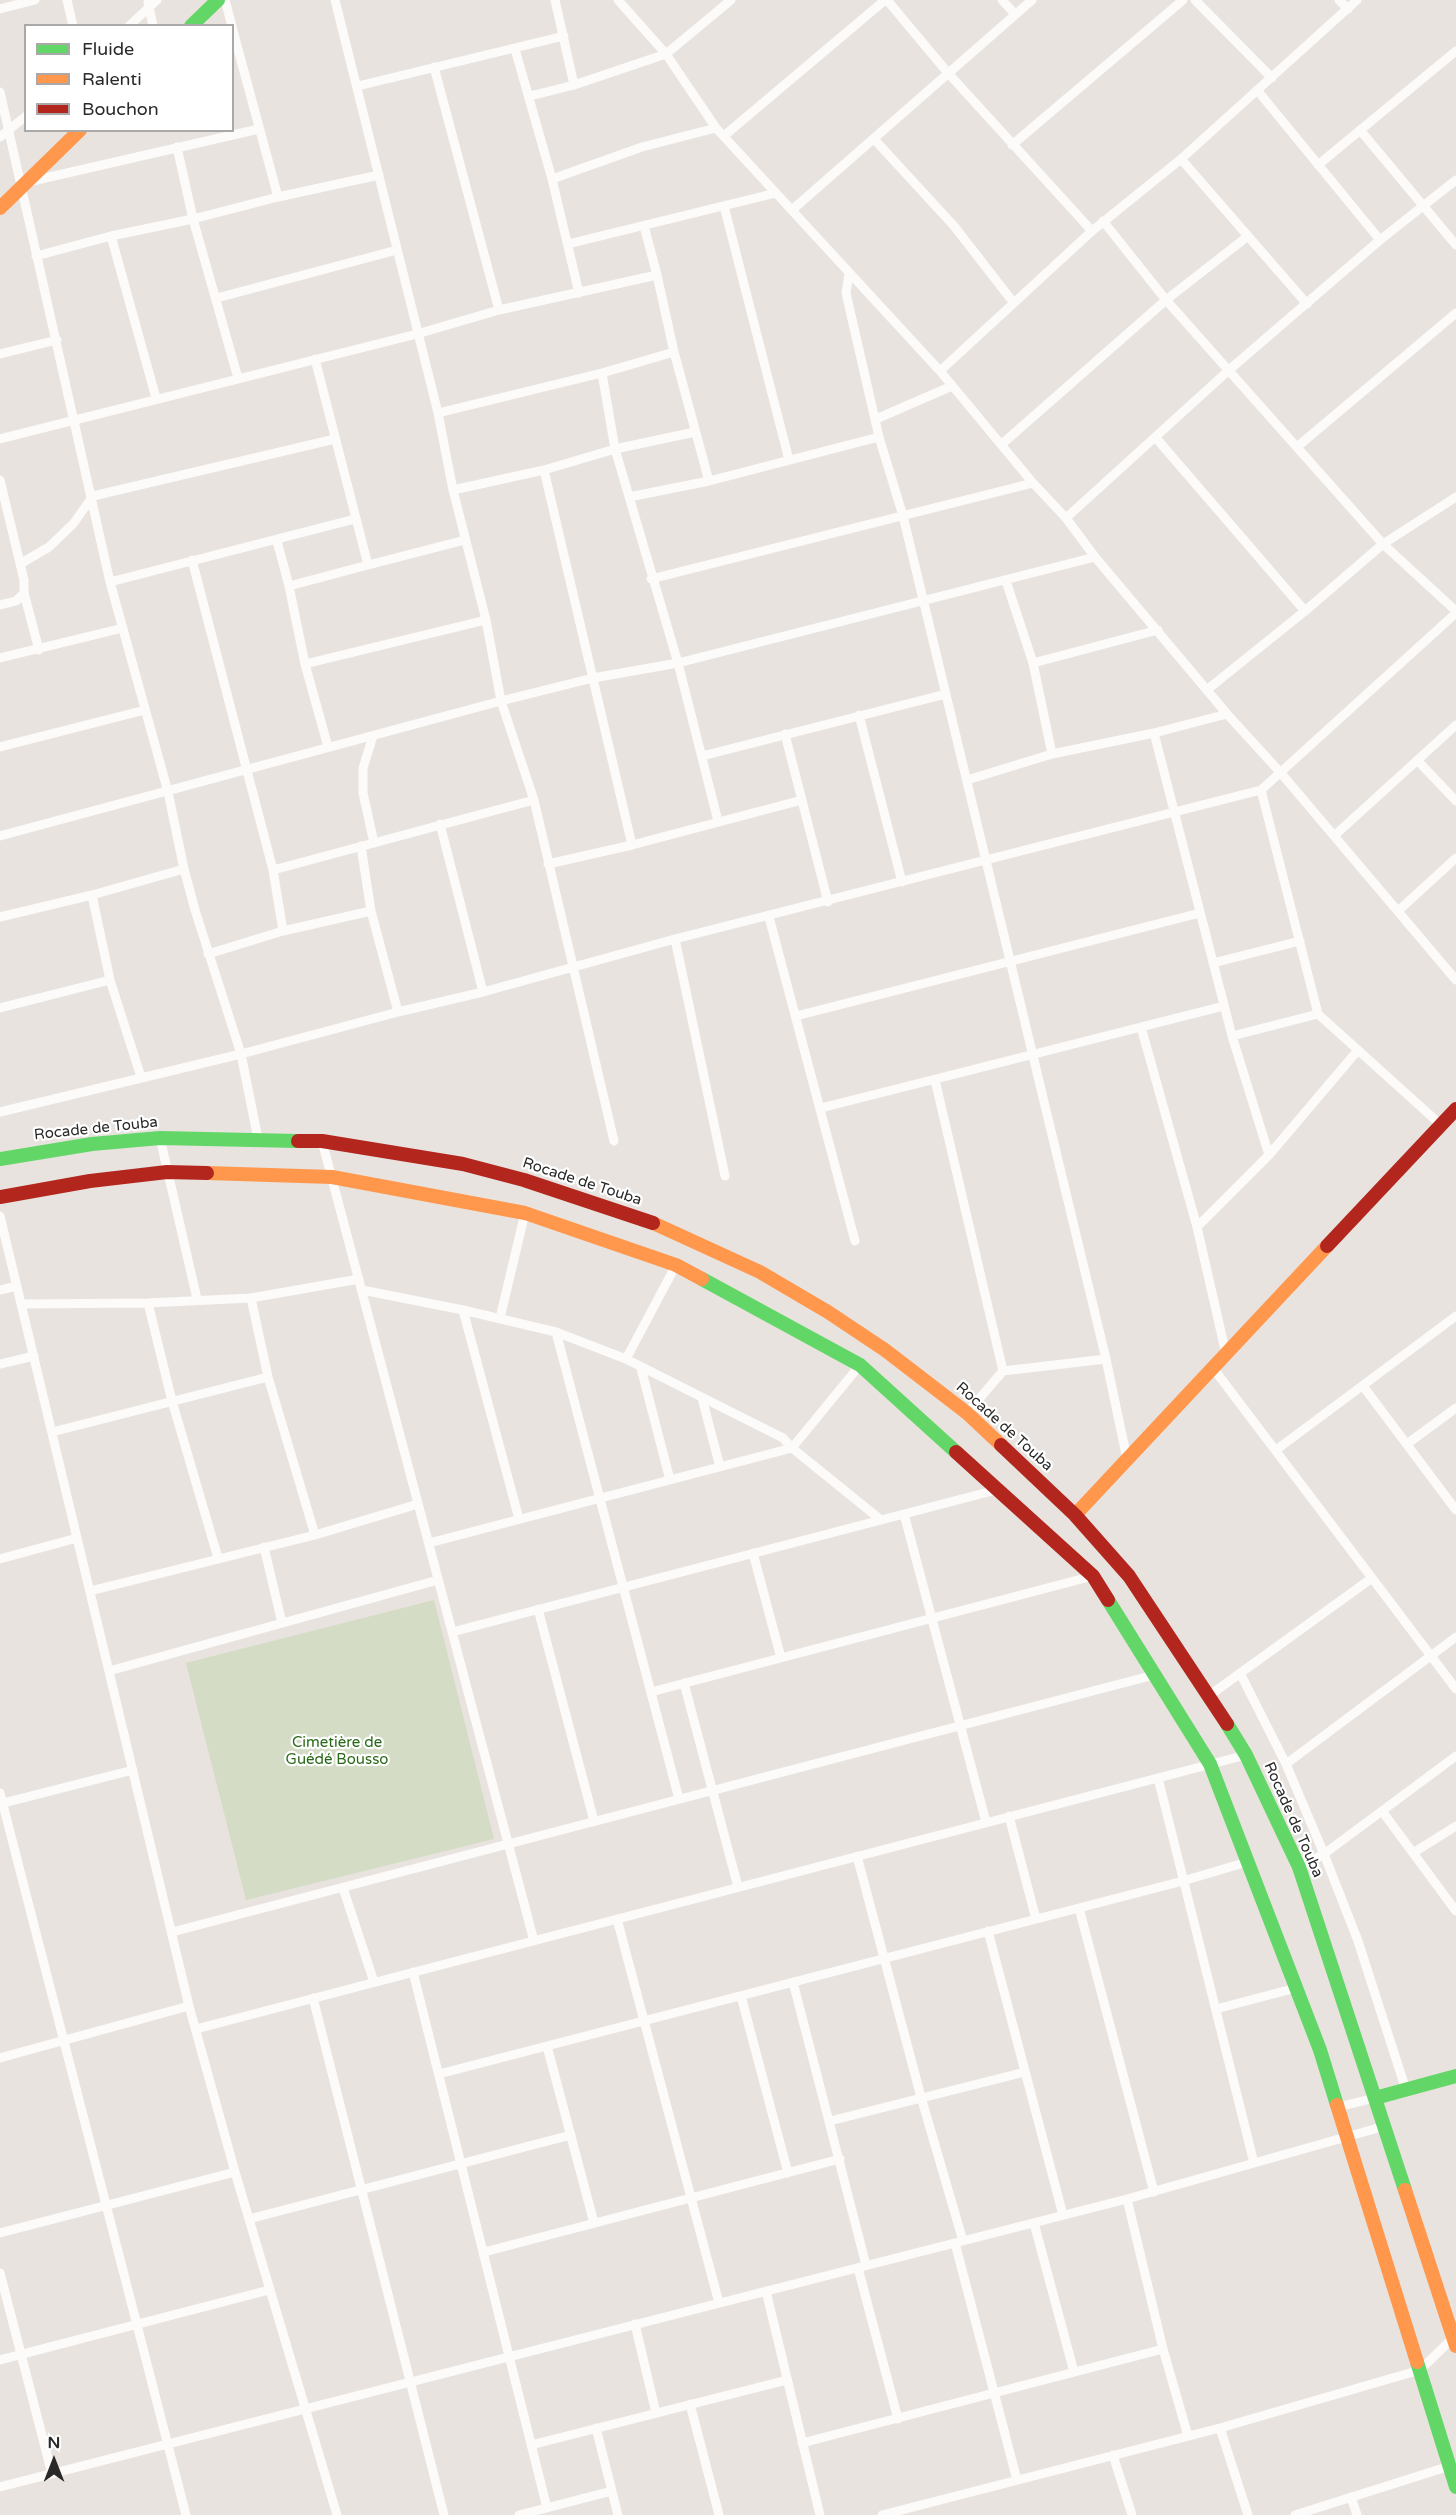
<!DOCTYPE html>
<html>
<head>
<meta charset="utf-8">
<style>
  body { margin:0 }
  #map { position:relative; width:1456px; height:2515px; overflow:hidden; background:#e8e3de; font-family:"Varela Round",sans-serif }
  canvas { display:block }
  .legend { position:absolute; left:24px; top:24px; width:210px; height:108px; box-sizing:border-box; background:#fff; border:2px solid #a9a9a9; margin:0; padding:8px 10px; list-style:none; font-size:18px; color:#292929 }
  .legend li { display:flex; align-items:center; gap:12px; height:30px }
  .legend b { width:30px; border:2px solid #a9a9a9 }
  .north { position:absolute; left:24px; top:2431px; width:60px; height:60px; -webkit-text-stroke:4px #fff; paint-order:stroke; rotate:0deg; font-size:16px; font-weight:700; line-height:24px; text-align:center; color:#292929 }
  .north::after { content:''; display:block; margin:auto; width:21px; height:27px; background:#292929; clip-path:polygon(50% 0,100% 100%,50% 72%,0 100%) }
</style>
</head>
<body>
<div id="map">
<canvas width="1456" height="2515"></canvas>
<ul class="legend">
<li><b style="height:8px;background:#63d668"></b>Fluide</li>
<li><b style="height:8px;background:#ff974d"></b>Ralenti</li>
<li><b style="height:8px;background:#b3261e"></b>Bouchon</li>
</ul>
<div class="north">N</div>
</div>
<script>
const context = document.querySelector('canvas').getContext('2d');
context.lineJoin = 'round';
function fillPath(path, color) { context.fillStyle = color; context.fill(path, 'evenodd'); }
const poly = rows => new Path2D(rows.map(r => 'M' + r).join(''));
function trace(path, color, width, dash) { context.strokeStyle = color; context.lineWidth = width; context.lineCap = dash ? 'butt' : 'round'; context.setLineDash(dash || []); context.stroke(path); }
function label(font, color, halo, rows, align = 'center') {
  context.font = font + ' "Varela Round",sans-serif'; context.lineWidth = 4.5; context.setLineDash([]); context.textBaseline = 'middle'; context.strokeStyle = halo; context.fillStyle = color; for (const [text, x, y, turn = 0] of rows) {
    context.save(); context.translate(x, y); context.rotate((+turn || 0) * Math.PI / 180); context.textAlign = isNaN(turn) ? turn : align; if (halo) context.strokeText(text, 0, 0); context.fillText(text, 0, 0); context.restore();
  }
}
fillPath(poly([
  [434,1600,494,1839,246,1900,186,1663]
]), '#d4dcc5');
trace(poly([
  [67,0,73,26],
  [225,0,232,26],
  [335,0,438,413,453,490,486,620,501,701,534,800,614,1141],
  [555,0,574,85],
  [618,0,666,54,716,128,940,371,1033,483,1066,518,1095,557,1227,714,1280,772,1456,980],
  [887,0,948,73,1092,231],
  [1002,0,1015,14],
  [1195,0,1272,78],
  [1339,0,1348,9],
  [148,2,153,26],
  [0,9,35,0],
  [129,26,157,0],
  [232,27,278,197],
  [515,49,552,179,579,293],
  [434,67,499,310],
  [358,86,564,36],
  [1257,90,1380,240],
  [0,92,110,582,168,792,184,869,195,910,241,1054,258,1139],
  [530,96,574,85,666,54,731,0],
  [1360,130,1456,245],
  [725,135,885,0],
  [0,137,26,116],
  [874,139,954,226,1013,302],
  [1012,145,1183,0],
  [177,147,193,219,238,378],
  [1181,159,1307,304],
  [1318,165,1456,51],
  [552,179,642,147,716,128],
  [28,182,259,129],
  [724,206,789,460],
  [792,210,1032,0],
  [1103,221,1166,300,1383,544,1456,611],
  [644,226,657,275,674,352,709,481],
  [111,236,156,398],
  [568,244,776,193],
  [36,256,111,236,193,219,278,197,379,175],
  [849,274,846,293,879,437,903,516,1106,1359,1127,1459],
  [217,298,397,250],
  [0,354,57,340],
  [315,359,368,565,465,540],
  [940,371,1092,231,1181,159,1357,0],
  [602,373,615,449,678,663,718,821],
  [438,413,602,373,674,352],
  [876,419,952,386],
  [1156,438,1305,611],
  [0,439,417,334,499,310,657,275],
  [1002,444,1166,300,1248,236],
  [1297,447,1456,313],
  [544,470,632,845],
  [0,480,24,580,24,593,39,650],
  [453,490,544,470,615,449,695,432],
  [629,497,709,481,879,437],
  [1066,518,1229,370,1380,240,1456,180],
  [277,541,289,586,305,664,328,747],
  [192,560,273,870,283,931],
  [20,564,49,547,73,524,93,496,335,439],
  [651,579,1033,483],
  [1006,581,1033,663,1052,754],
  [110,582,355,519],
  [289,586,368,565],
  [0,605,16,601,24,593],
  [0,658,123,628],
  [1033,663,1158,630],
  [305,664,486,620],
  [1208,689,1305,611,1383,544,1456,497],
  [859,715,902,882],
  [1154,733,1232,1036,1269,1155],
  [785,734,828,902],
  [373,736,363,768,363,793,374,843],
  [0,747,145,710],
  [702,756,946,694],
  [1417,760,1456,801],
  [967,780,1052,754,1154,733,1227,714],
  [1261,790,1318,1014,1441,1125],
  [440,824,483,992],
  [0,836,501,701,593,678,678,663,1095,557],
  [1334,836,1456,725],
  [361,846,371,911,398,1012],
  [548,864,632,845,802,800],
  [273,870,534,800],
  [92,895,110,980,141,1077],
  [1398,911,1456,858],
  [0,917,92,895,184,869],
  [769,917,855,1241],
  [675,939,725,1176],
  [208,954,283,931,371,911],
  [1213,963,1300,941],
  [0,1008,110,980],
  [796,1016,1200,913],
  [1141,1027,1197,1227,1226,1354],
  [1232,1036,1318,1014],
  [935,1080,1003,1371],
  [821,1108,1224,1006],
  [0,1112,241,1054,398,1012,483,992,675,939,1261,790,1456,613],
  [160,1138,197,1299],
  [322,1141,534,1941],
  [0,1216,189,2006,235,2172,337,2515],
  [1197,1227,1269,1155,1358,1050],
  [0,1290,17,1286],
  [362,1290,463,1310,556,1332,626,1359,783,1438,792,1448,881,1520],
  [251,1298,268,1377,315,1535],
  [148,1303,172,1401,218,1558],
  [21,1304,148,1303,251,1298,359,1279],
  [463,1310,519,1519],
  [500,1318,525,1213],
  [556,1332,679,1799],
  [626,1359,676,1265],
  [0,1364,34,1356],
  [641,1368,670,1480],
  [1213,1368,1456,1689],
  [1363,1386,1456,1510],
  [702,1398,720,1467],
  [967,1413,1003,1371,1106,1359],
  [52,1432,268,1377],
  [1407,1444,1456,1408],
  [1276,1450,1456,1316],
  [904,1514,986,1822],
  [429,1543,792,1448,860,1365],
  [264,1547,282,1623],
  [753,1553,781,1658],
  [0,1559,77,1538],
  [90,1591,315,1535,418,1504],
  [538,1609,594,1821],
  [452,1632,996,1490],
  [109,1671,438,1580],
  [1240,1673,1286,1764,1324,1854,1358,1941,1406,2090],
  [684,1683,738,1887],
  [651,1692,1093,1576],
  [1210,1695,1372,1578],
  [1286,1764,1456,1637],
  [1158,1778,1254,2163],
  [0,1793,186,2515],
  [0,1804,133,1770],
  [1382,1811,1456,1911],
  [1009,1816,1036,1919],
  [1413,1853,1456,1826],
  [857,1856,921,2097,963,2241],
  [1299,1867,1324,1854,1456,1756],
  [343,1888,374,1982],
  [1079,1908,1154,2192],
  [617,1919,719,2303],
  [988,1931,1063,2215],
  [172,1932,1154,1675],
  [413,1972,547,2508],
  [793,1982,866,2265],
  [741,1996,788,2173],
  [313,1998,444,2515],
  [1216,2009,1296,1988],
  [196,2029,1246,1755],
  [547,2046,594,2223],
  [0,2058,189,2006],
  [439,2074,1183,1881,1247,1862],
  [1338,2107,1375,2098],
  [830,2121,1025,2072],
  [1127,2199,1163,2349,1188,2436],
  [249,2219,571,2135],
  [1034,2223,1074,2372],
  [0,2233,235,2172],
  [955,2243,1017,2480],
  [484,2252,840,2159],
  [858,2268,898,2419],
  [0,2273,52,2474],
  [766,2291,820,2515],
  [635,2324,656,2413],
  [0,2360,269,2290],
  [690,2404,719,2515],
  [596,2428,618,2515],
  [1220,2428,1248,2515],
  [802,2443,1163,2349],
  [531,2445,787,2380],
  [1113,2455,1132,2515],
  [0,2487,1127,2199,1385,2126],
  [1351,2497,1357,2515],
  [519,2515,612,2491],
  [882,2515,1220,2428,1420,2370,1453,2338],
  [1295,2515,1453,2465]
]), '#fcfbfa', 9);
trace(poly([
  [191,26,218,0],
  [0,1159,92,1144,160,1138,298,1141],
  [702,1279,860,1365,956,1452],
  [1108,1600,1210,1764,1320,2050,1337,2105],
  [1227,1724,1246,1755,1299,1867,1405,2190],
  [1375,2098,1456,2076],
  [1417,2362,1456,2487]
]), '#63d668', 14);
trace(poly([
  [0,208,80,130],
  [207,1173,332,1177,525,1213,676,1265,702,1279],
  [653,1223,760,1272,828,1312,885,1350,967,1413,1001,1445],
  [1075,1515,1327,1246],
  [1337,2105,1417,2362],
  [1405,2190,1456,2346]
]), '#ff974d', 14);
trace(poly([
  [298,1141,322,1141,463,1164,524,1180,653,1223],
  [0,1197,90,1181,167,1172,207,1173],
  [1327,1246,1456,1109],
  [1001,1445,1075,1515,1129,1576,1227,1724],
  [956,1452,1093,1576,1108,1600]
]), '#b3261e', 14);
label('15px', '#292929', '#fff', [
  ["Rocade de Touba",96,1129,-6],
  ["Rocade de Touba",582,1182,18],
  ["Rocade de Touba",1004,1427,42],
  ["Rocade de Touba",1293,1820,66]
]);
label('15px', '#296916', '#fff', [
  ["Cimetière de",337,1743],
  ["Guédé Bousso",337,1760]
]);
</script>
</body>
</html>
